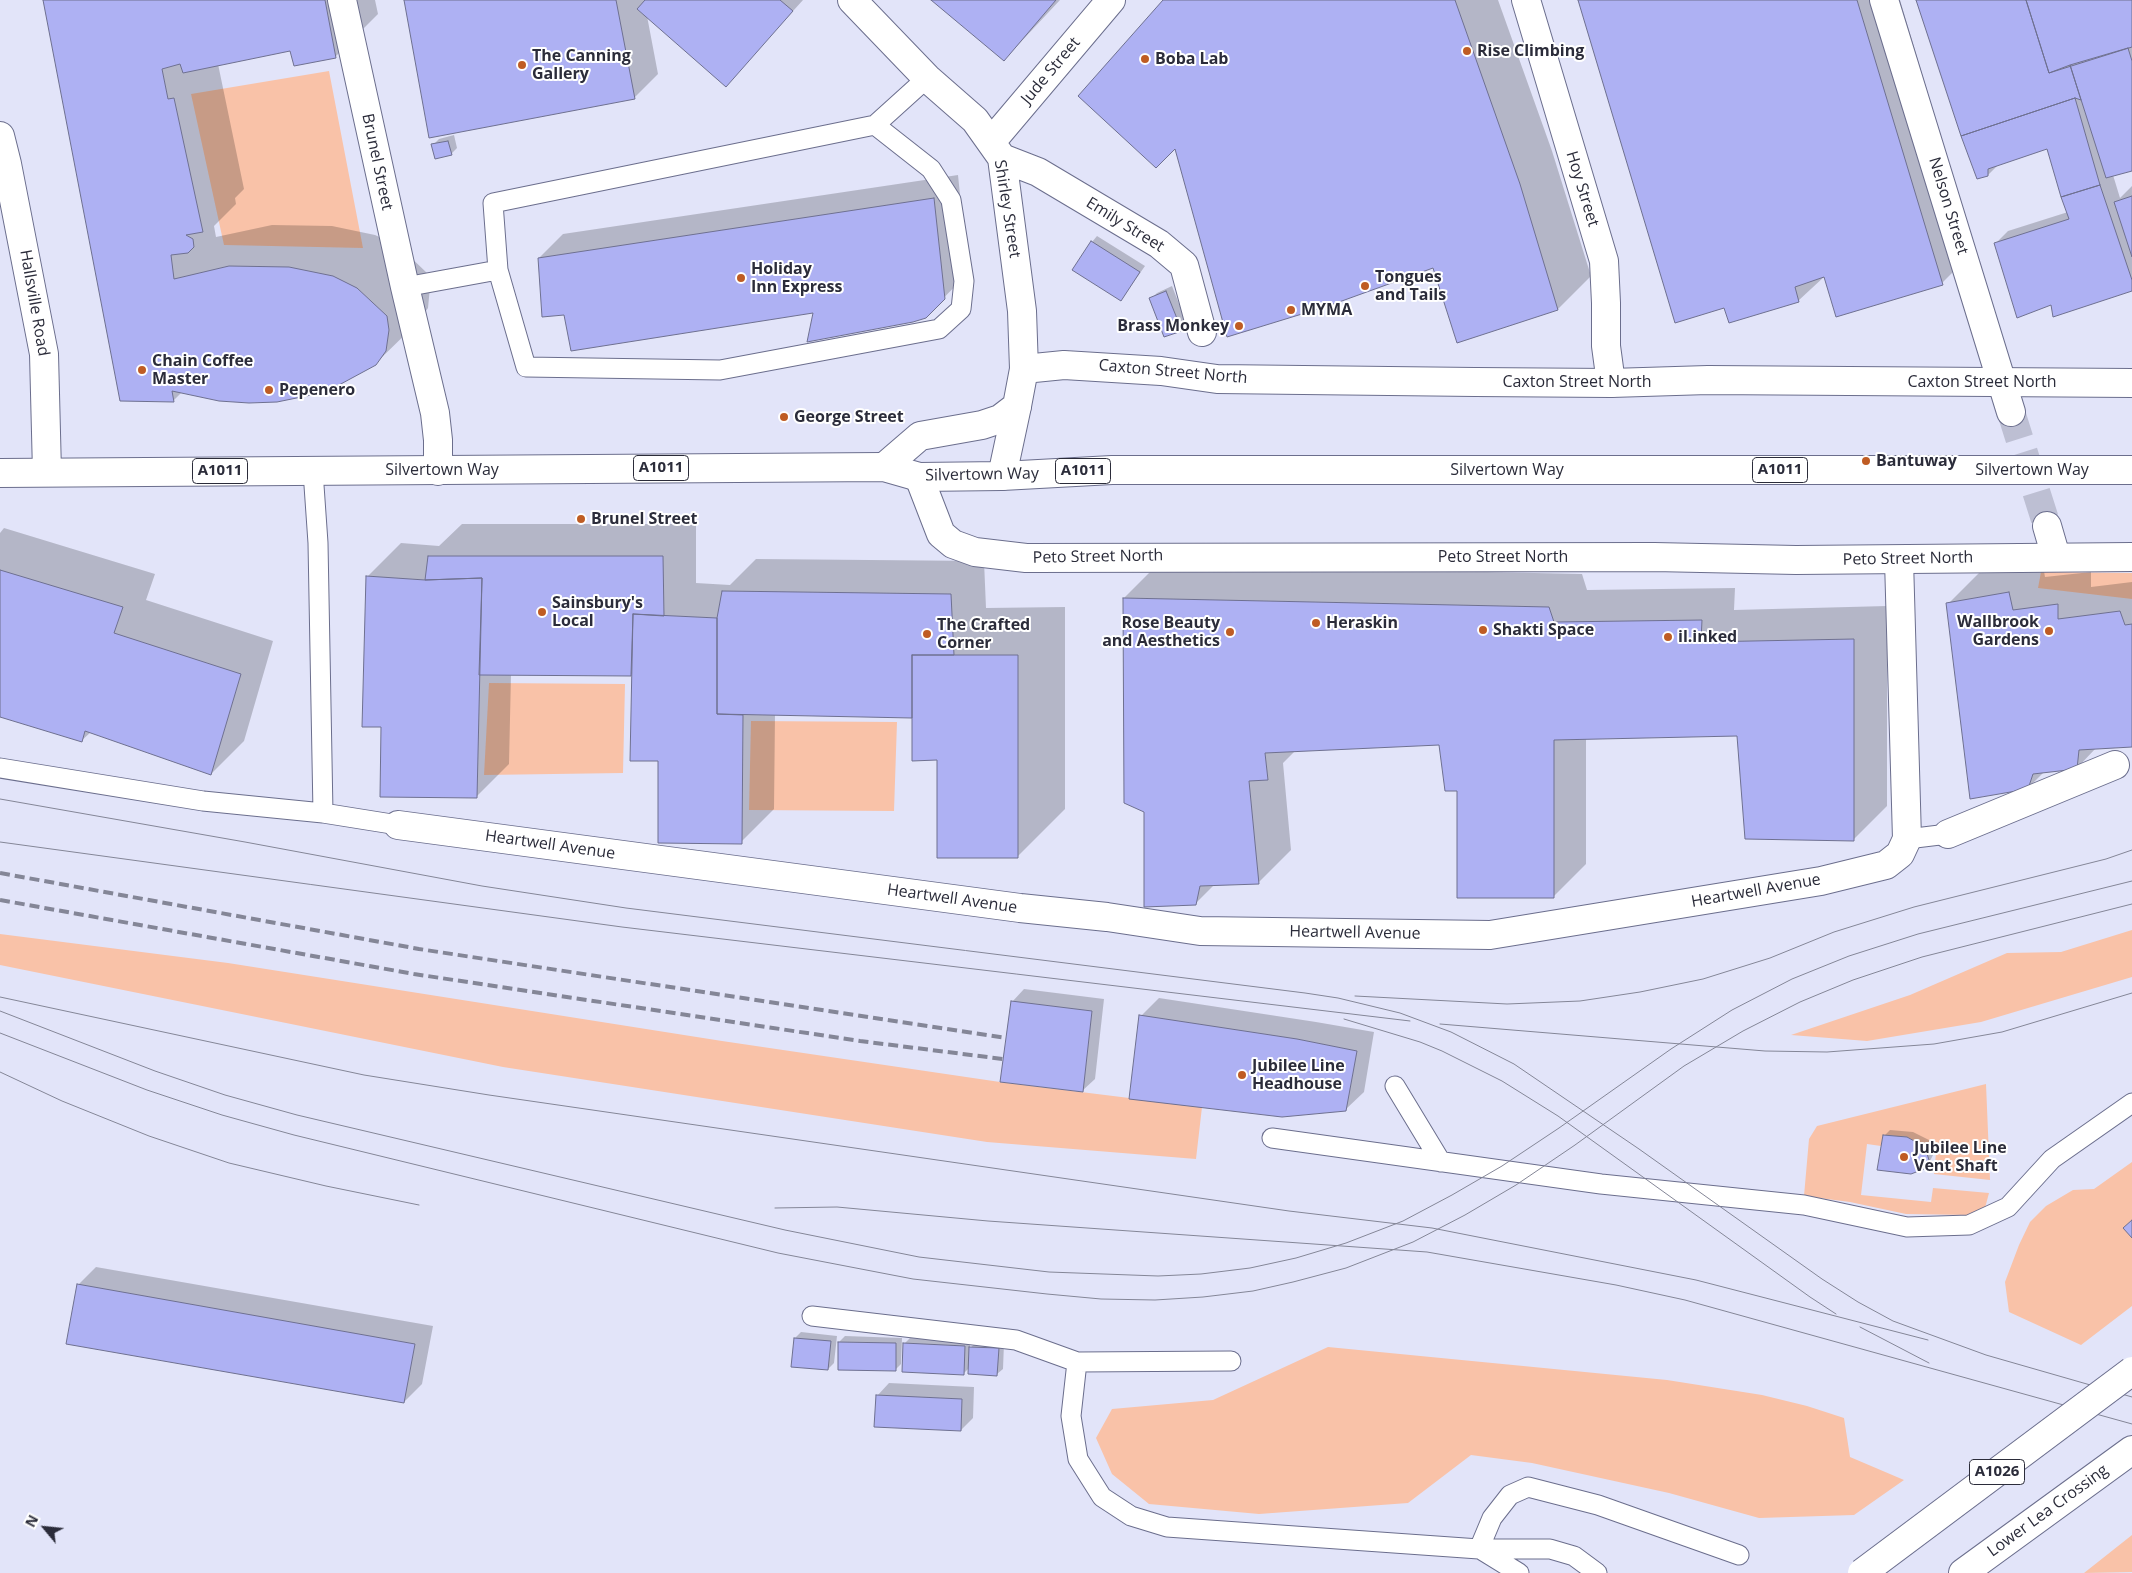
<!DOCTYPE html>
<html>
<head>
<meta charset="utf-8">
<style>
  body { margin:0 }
  #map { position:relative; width:2132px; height:1573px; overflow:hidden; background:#e2e4f9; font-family:"Open Sans",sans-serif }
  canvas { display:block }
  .north { position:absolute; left:20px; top:1503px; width:50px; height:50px; -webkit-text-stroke:4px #fff; paint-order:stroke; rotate:298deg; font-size:14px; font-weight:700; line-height:20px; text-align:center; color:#2b2c3a }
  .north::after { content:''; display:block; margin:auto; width:18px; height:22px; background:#2b2c3a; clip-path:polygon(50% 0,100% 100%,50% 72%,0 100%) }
</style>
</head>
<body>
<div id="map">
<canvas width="2132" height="1573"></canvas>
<div class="north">N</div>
</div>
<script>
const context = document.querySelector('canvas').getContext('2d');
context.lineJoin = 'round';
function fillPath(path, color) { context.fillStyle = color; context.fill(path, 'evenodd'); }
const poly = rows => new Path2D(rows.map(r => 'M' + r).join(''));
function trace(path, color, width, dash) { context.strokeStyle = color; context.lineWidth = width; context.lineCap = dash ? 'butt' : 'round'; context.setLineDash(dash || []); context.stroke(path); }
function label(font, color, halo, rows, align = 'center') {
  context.font = font + ' "Open Sans",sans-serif'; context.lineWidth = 4; context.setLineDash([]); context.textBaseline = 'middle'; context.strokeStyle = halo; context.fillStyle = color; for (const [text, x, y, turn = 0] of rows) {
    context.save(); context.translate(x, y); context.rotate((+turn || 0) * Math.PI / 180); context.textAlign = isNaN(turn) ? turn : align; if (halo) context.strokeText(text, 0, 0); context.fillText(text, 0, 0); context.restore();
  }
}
fillPath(poly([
  [329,71,363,248,224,245,191,94],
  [2041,572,2132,573,2132,599,2038,588],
  [489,683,625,684,623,773,484,775],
  [751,721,897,722,894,811,749,810],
  [2132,930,2132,977,1981,1022,1867,1041,1791,1035,1910,995,2007,953,2061,952],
  [0,934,228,963,722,1041,1000,1082,1202,1107,1196,1159,987,1142,503,1067,0,965],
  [1986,1084,1990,1180,1934,1174,1936,1153,1929,1152,1925,1147,1907,1137,1883,1135,1881,1146,1867,1144,1861,1195,1931,1202,1933,1188,1989,1193,1985,1208,1969,1215,1906,1214,1850,1202,1804,1196,1809,1139,1817,1126],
  [2132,1162,2132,1306,2081,1345,2009,1312,2005,1282,2019,1245,2030,1222,2046,1206,2073,1190,2094,1189],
  [1328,1347,1667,1380,1762,1395,1807,1406,1844,1418,1850,1457,1904,1480,1854,1515,1759,1518,1669,1493,1532,1463,1471,1455,1408,1503,1259,1514,1149,1504,1112,1474,1096,1438,1112,1409,1213,1400],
  [2132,1535,2132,1572,2084,1573]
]), '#f9c2a8');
fillPath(poly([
  [44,0,375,0,378,14,336,56,291,49,218,64,244,189,235,198,236,204,214,226,216,237,272,225,332,226,375,235,399,246,428,274,430,287,428,308,418,322,375,364,182,392,173,401],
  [406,0,644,0,644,2,646,0,803,0,726,85,647,16,658,74,634,98],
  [933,0,1060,0,1004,60],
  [1164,0,1498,0,1552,151,1591,276,1558,309,1458,342,1434,266],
  [1579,0,1900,0,1975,250,1942,283,1825,276,1798,301,1725,307],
  [1918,0,2132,0,2132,170,2113,175,2120,198,2132,186,2132,289,2052,303,1995,244,2008,231,2068,212,2048,148,1998,165,1988,175],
  [454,135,457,148,451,154,433,145,439,139],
  [958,175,968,273,925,317,814,311,565,313,539,258,563,234],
  [1097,236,1145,266,1121,300,1092,242],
  [1172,286,1187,324,1181,329,1151,299,1157,293],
  [462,524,696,524,696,583,730,585,756,559,984,561,986,608,1065,607,1065,809,1017,857,938,759,913,716,775,714,774,809,741,842,660,760,632,674,511,674,509,764,476,797,383,726,368,576,401,543,439,546],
  [4,528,155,574,146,600,273,641,244,741,211,774,91,732,81,741,0,715,0,533],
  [2042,560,2045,577,2091,572,2091,587,2132,582,2132,746,2096,748,2077,768,2045,771,2028,788,1948,604,1981,571],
  [1157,565,1582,574,1587,590,1735,588,1734,610,1887,606,1887,806,1854,839,1738,735,1586,738,1586,864,1553,897,1459,789,1440,744,1295,751,1283,763,1291,850,1258,883,1215,884,1195,904,1145,812,1124,598],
  [1024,989,1104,999,1095,1079,1082,1091,1012,1002],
  [1159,998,1316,1022,1374,1032,1364,1092,1345,1110,1141,1016],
  [1890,1130,1913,1132,1931,1141,1934,1153,1930,1161,1924,1168,1884,1136],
  [96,1267,433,1326,422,1384,404,1402,78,1285],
  [801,1332,837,1336,834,1363,828,1369,795,1338],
  [845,1336,902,1338,901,1364,895,1370,839,1342],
  [910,1338,970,1341,970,1348,977,1342,1004,1343,1003,1369,997,1374,969,1368,963,1374,904,1344],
  [889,1383,974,1387,973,1418,961,1430,877,1396]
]), '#0003');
const building = poly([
  [43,0,325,0,336,58,294,66,290,51,183,73,180,64,162,69,168,99,174,98,203,232,186,235,193,239,194,247,188,253,171,255,174,279,229,266,289,267,333,276,357,288,387,316,389,330,386,351,376,365,326,392,277,402,249,403,219,401,172,391,174,402,120,401,43,0],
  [404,0,616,0,635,99,429,138,404,0],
  [645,0,780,0,793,11,726,87,637,9,645,0],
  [931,0,1056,0,1004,61,931,0],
  [1163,0,1455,0,1520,184,1558,310,1457,343,1433,268,1328,306,1227,337,1175,149,1156,168,1078,96,1163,0],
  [1578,0,1857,0,1943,285,1836,317,1824,277,1795,287,1799,302,1729,323,1724,308,1675,323,1578,0],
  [1916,0,2026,0,2049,73,2070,65,2081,100,2075,98,1961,136,1916,0],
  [2026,0,2132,0,2132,47,2049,73,2026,0],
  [2128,48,2132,61,2132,171,2106,178,2070,65,2128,48],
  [2075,98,2100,185,2061,197,2047,149,1988,169,1988,176,1977,179,1961,136,2075,98],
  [448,141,452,155,435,159,431,144,448,141],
  [2100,185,2132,280,2132,291,2053,317,2051,305,2017,318,1994,243,2069,219,2061,197,2100,185],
  [2132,196,2132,257,2114,202,2132,196],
  [934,198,945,299,926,318,913,322,807,342,813,313,571,351,564,315,542,317,538,258,934,198],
  [1091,241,1140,272,1121,301,1072,270,1091,241],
  [1166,291,1182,331,1164,337,1149,298,1166,291],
  [428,556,663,556,664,616,633,614,631,676,479,675,482,578,425,580,428,556],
  [0,570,123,607,114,633,241,674,211,775,85,731,82,742,0,717,0,570],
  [366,576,425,580,482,578,477,798,380,797,381,727,362,727,366,576],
  [722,591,951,594,954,655,912,655,912,718,717,714,717,618,722,591],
  [2009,592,2013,610,2058,604,2058,619,2120,611,2125,625,2132,624,2132,747,2079,750,2077,769,2033,774,2028,789,1970,799,1946,603,2009,592],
  [1123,598,1549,607,1554,622,1702,620,1701,642,1854,639,1854,841,1745,839,1737,736,1554,740,1554,898,1457,898,1457,791,1445,791,1439,745,1265,753,1268,780,1249,781,1259,884,1200,886,1196,905,1144,907,1144,812,1124,803,1123,598],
  [633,614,717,618,717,714,743,715,742,844,658,843,658,761,630,761,633,614],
  [912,655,1018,655,1018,858,937,858,937,760,912,761,912,655],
  [1011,1001,1092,1011,1083,1092,1000,1082,1011,1001],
  [1139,1015,1297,1039,1357,1051,1346,1111,1282,1117,1129,1099,1139,1015],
  [1883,1135,1907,1137,1925,1147,1929,1160,1924,1169,1911,1174,1877,1170,1883,1135],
  [2132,1220,2132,1238,2123,1228,2132,1220],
  [77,1284,415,1344,404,1403,66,1344,77,1284],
  [794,1338,831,1341,828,1370,791,1367,794,1338],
  [838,1342,896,1343,896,1371,838,1370,838,1342],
  [903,1343,965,1346,964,1375,902,1372,903,1343],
  [969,1347,999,1348,997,1376,968,1374,969,1347],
  [876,1395,962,1399,961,1431,874,1427,876,1395]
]);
fillPath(building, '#aeb1f3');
trace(building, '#6e7090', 1);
trace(poly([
  [2011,412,2047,526]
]), '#bdbfd3', 28, [28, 14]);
const lane = poly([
  [498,270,526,367,720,370,939,329,961,309,964,281,951,200,931,169,875,125],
  [405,287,498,270,493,203,875,125,927,78],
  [313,471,318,543,323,813],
  [0,768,203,801,323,813,398,825],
  [1907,839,1948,834],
  [1395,1086,1441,1162],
  [1272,1138,1601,1184,1804,1205,1907,1227,1969,1225,2008,1207,2052,1159,2132,1103],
  [812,1316,1016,1340,1077,1362,1231,1361],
  [1077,1362,1071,1416,1078,1459,1102,1497,1131,1516,1167,1527,1479,1549,1550,1549,1574,1556,1597,1573],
  [1479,1549,1492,1518,1510,1495,1528,1487,1598,1505,1739,1555],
  [1480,1549,1519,1573]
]);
const street = poly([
  [342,0,405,287,435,413,438,440,438,471],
  [852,0,927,78,975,120,1002,158,1022,311,1024,369],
  [1526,0,1604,261,1606,303,1606,346,1611,383],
  [1884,0,2011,412],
  [991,142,1111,0],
  [1002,158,1038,172,1159,244,1184,265,1202,332],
  [1002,476,1017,406],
  [2047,526,2056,557],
  [398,825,1020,908,1107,917,1200,931,1490,935,1821,881,1886,865,1900,854,1907,839,1899,560],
  [1948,834,2115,765]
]);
const secondary = poly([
  [0,136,7,164,44,354,47,472],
  [884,467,920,436,982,425,1000,419,1017,406,1024,369,1064,365,1161,371,1217,379,1475,382,1611,383,1708,380,2132,383],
  [919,477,941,534,953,544,975,552,1026,558,1654,557,1796,560,2132,557]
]);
const primary = poly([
  [2050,470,2132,470],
  [0,473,884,467,919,477,1002,476,1112,470,2009,470]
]);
const highway = poly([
  [1963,1573,2132,1450]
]);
trace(lane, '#6b6e8d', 21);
trace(street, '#6b6e8d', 30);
trace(secondary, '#6b6e8d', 30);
trace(primary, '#6b6e8d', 30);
trace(highway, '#6b6e8d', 30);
trace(lane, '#fff', 19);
trace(street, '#fff', 28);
trace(secondary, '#fff', 28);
trace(primary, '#fff', 28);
trace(highway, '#fff', 28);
trace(poly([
  [0,799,245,842,482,886,626,908,1305,993,1338,998,1400,1013,1451,1032,1514,1064,1639,1149,1822,1279,1858,1302,1893,1321,1986,1355,2132,1397],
  [0,842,622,927,1410,1021],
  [1355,996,1507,1004,1580,1001,1640,992,1703,979,1770,958,1834,932,1914,907,2106,859,2132,850],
  [0,997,364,1075,489,1095,1289,1211,1432,1228,1696,1280,1928,1340],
  [0,1011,155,1071,225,1095,297,1115,785,1230,919,1257,1049,1272,1158,1276,1201,1274,1250,1268,1296,1258,1346,1243,1403,1221,1452,1195,1502,1166,1559,1128,1671,1049,1732,1010,1792,979,1849,956,1918,934,2132,881],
  [1344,1019,1420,1042,1442,1051,1502,1081,1558,1116,1810,1297,1836,1314],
  [1440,1024,1765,1051,1827,1052,1934,1044,2002,1032,2132,993],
  [0,1033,147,1090,222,1115,294,1135,778,1253,913,1279,1047,1294,1101,1299,1155,1300,1203,1297,1253,1291,1293,1282,1346,1268,1413,1242,1465,1215,1516,1185,1575,1145,1684,1066,1743,1031,1800,1002,1853,980,1922,957,2132,904],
  [0,1072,62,1101,149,1136,229,1163,326,1186,419,1205],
  [775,1208,837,1207,988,1221,1427,1252,1616,1285,1685,1300,2132,1424],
  [1860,1327,1929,1363]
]), '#848697', 1);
trace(poly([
  [0,873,419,949,1006,1038],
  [0,900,414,974,860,1041,1003,1059]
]), '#848697', 4, [10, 5]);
const primaryBridge = poly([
  [2009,470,2050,470]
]);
const highwayBridge = poly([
  [1862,1573,2132,1371]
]);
trace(primaryBridge, '#6b6e8d', 30, []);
trace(highwayBridge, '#6b6e8d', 30, []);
trace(primaryBridge, '#fff', 28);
trace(highwayBridge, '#fff', 28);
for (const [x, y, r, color] of [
  [1467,51,5,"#bf5c23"],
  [1145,59,5,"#bf5c23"],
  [522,65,5,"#bf5c23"],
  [741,278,5,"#bf5c23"],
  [1365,286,5,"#bf5c23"],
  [1291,310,5,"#bf5c23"],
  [1239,326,5,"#bf5c23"],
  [142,370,5,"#bf5c23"],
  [269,390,5,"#bf5c23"],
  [784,417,5,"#bf5c23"],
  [1866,461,5,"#bf5c23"],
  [581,519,5,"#bf5c23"],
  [542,612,5,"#bf5c23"],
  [1316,623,5,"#bf5c23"],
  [1483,630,5,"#bf5c23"],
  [2049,631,5,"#bf5c23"],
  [1230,632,5,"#bf5c23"],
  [927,634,5,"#bf5c23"],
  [1668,637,5,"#bf5c23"],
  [1242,1075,5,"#bf5c23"],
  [1904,1157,5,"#bf5c23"]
]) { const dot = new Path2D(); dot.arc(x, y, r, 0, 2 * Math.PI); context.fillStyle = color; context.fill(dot); trace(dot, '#fff', 2); }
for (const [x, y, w] of [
  [661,468,55],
  [1780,470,55],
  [220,471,55],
  [1083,471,55],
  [1997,1472,55]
]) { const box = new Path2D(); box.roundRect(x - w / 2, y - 12.5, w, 25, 4); context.fillStyle = '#fff'; context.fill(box); trace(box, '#2b2c3a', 1); }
label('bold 15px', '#2b2c3a', null, [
  ["A1011",661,468],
  ["A1011",1780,470],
  ["A1011",220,471],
  ["A1011",1083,471],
  ["A1026",1997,1472]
]);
label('bold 16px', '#2b2c3a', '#fff', [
  ["Rise Climbing",1477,51],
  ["The Canning",532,56],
  ["Gallery",532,74],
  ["Boba Lab",1155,59],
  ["Holiday",751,269],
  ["Inn Express",751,287],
  ["Tongues",1375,277],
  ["and Tails",1375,295],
  ["MYMA",1301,310],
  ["Brass Monkey",1229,326,"right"],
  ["Chain Coffee",152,361],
  ["Master",152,379],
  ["Pepenero",279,390],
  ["George Street",794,417],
  ["Bantuway",1876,461],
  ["Brunel Street",591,519],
  ["Sainsbury's",552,603],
  ["Local",552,621],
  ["Wallbrook",2039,622,"right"],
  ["Gardens",2039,640,"right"],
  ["Rose Beauty",1220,623,"right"],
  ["and Aesthetics",1220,641,"right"],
  ["Heraskin",1326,623],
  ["The Crafted",937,625],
  ["Corner",937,643],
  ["Shakti Space",1493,630],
  ["il.inked",1678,637],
  ["Jubilee Line",1252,1066],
  ["Headhouse",1252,1084],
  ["Jubilee Line",1914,1148],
  ["Vent Shaft",1914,1166]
], 'left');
label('16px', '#2b2c3a', '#fff', [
  ["Jude Street",1051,71,-50],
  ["Brunel Street",377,162,78],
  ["Hoy Street",1582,189,73],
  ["Nelson Street",1948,206,73],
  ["Shirley Street",1007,209,81],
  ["Emily Street",1125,225,32],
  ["Hallsville Road",34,303,80],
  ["Caxton Street North",1173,372,5],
  ["Caxton Street North",1577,382],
  ["Caxton Street North",1982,382],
  ["Silvertown Way",442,470],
  ["Silvertown Way",1507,470],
  ["Silvertown Way",2032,470],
  ["Silvertown Way",982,475,-1],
  ["Peto Street North",1098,557,-1],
  ["Peto Street North",1503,557],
  ["Peto Street North",1908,559,-1],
  ["Heartwell Avenue",550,845,8],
  ["Heartwell Avenue",1756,891,-10],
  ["Heartwell Avenue",952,899,8],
  ["Heartwell Avenue",1355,933,1],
  ["Lower Lea Crossing",2048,1511,-36]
]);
</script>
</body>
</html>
